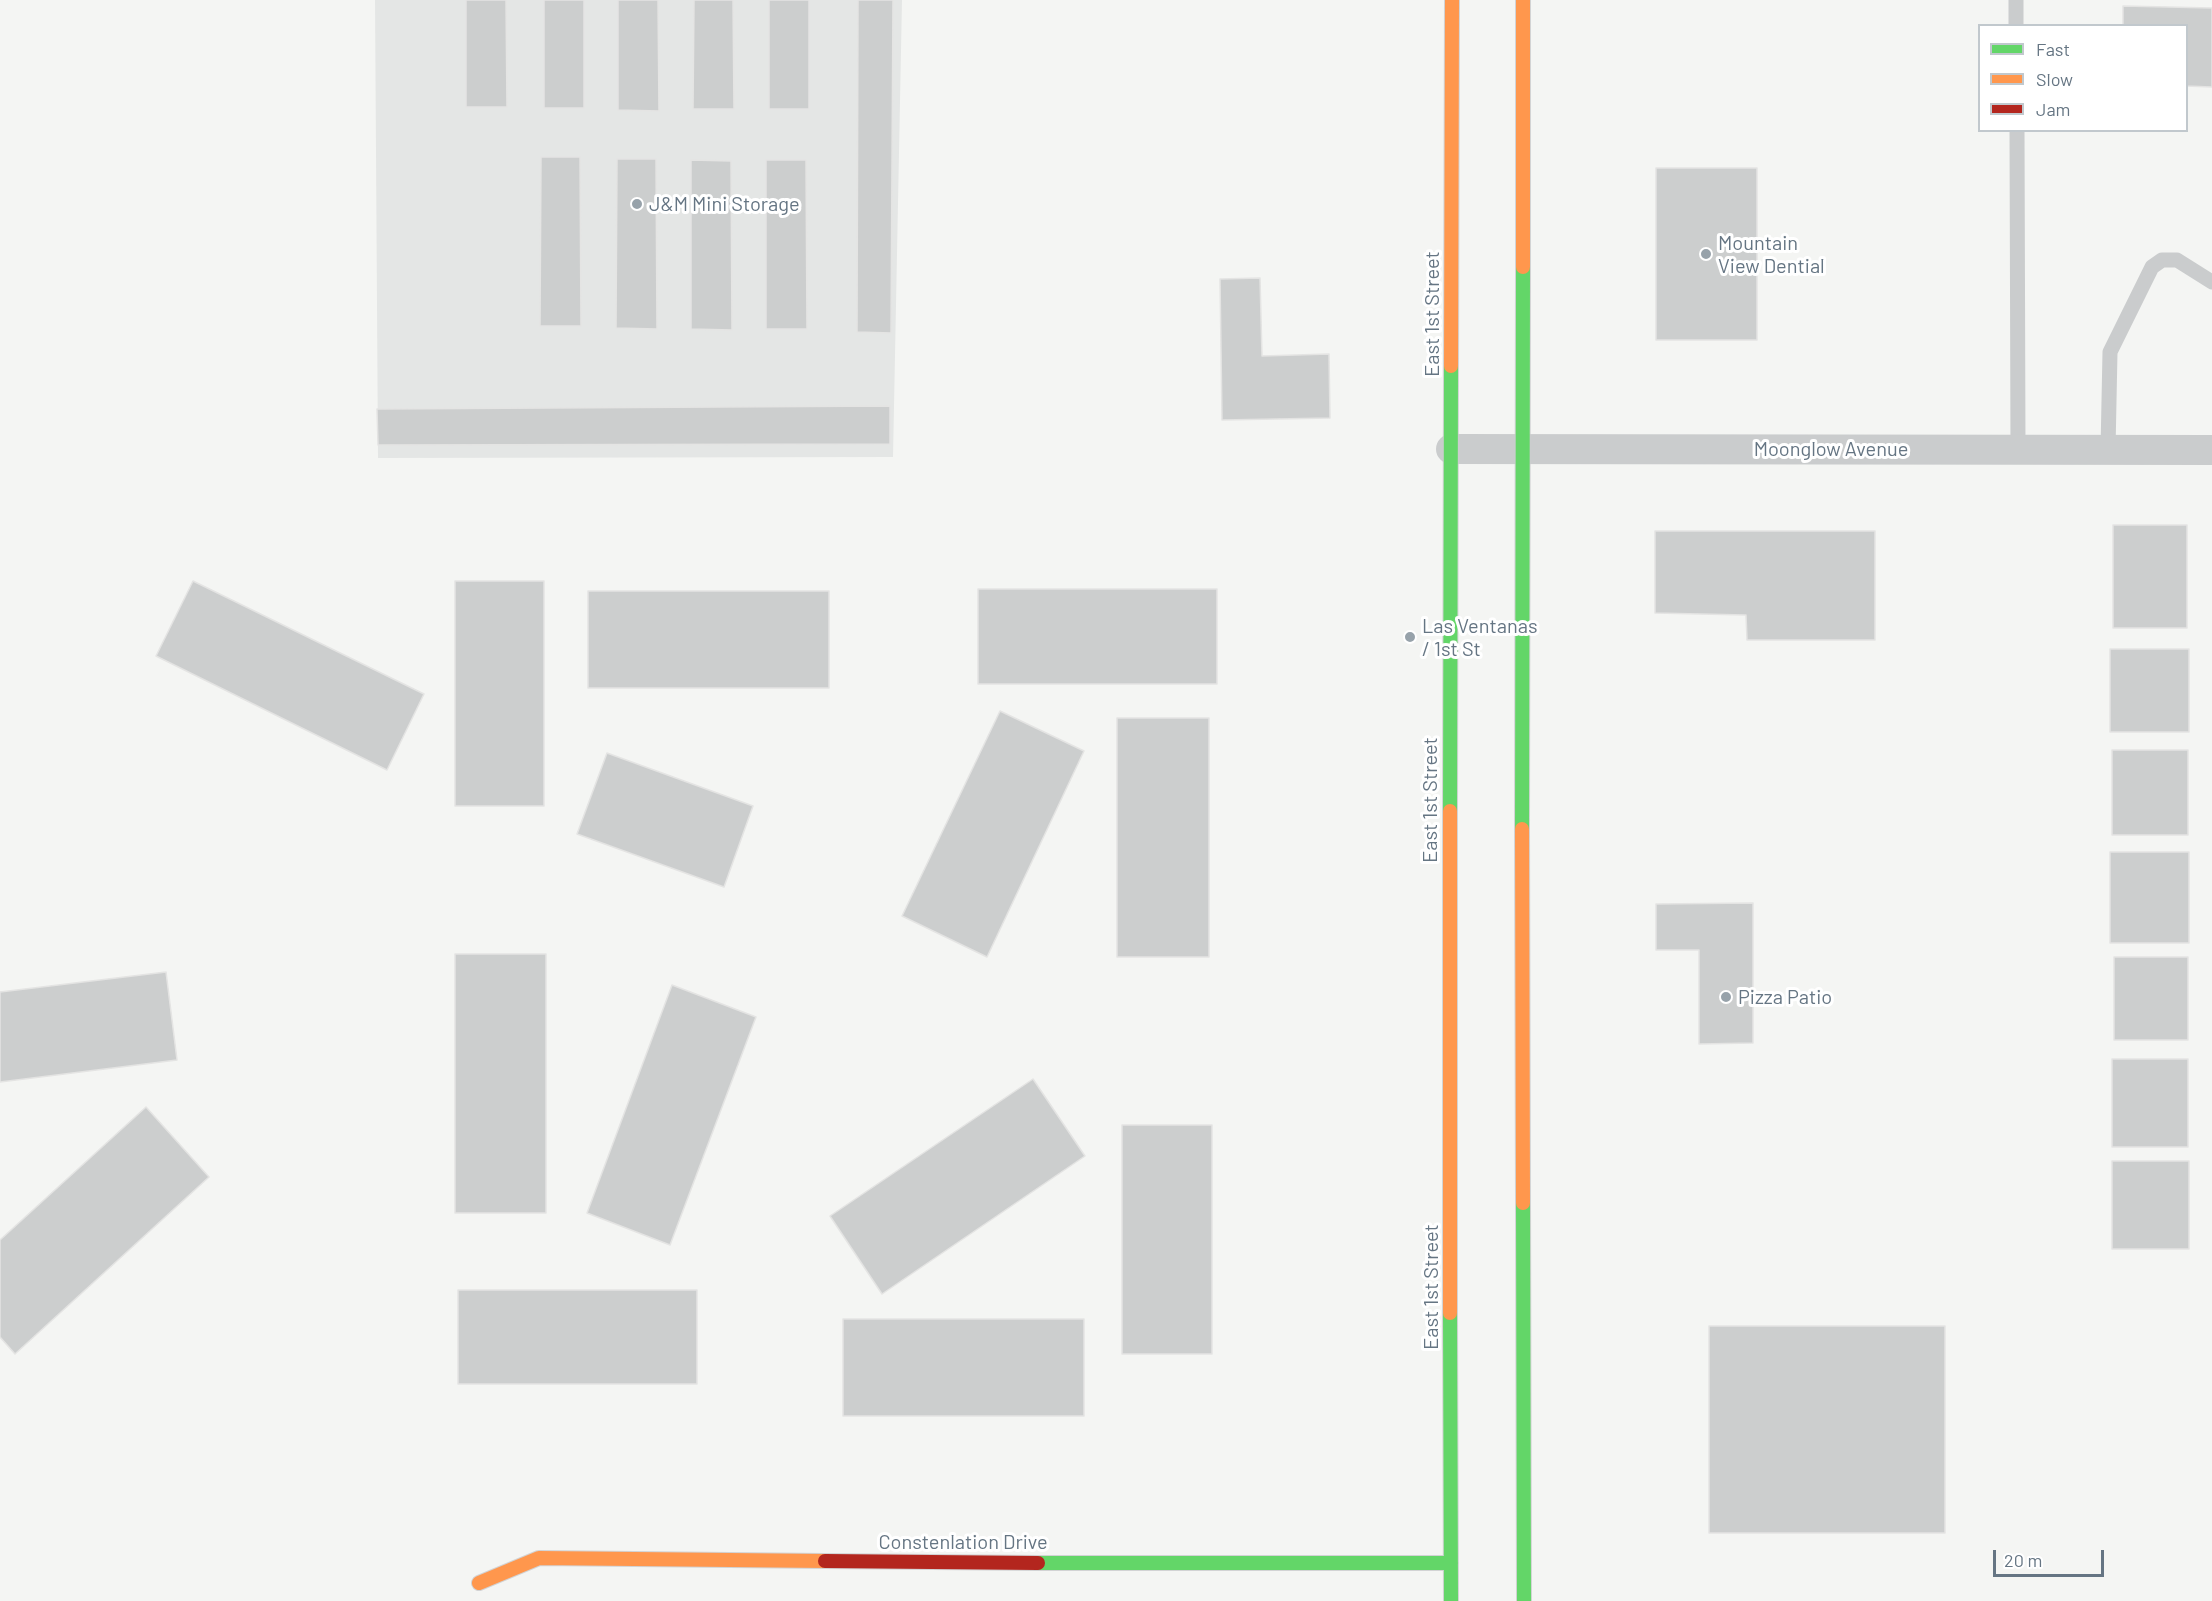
<!DOCTYPE html>
<html>
<head>
<meta charset="utf-8">
<style>
  body { margin:0 }
  #map { position:relative; width:2212px; height:1601px; overflow:hidden; background:#f4f5f3; font-family:Barlow,sans-serif }
  canvas { display:block }
  .legend { position:absolute; left:1978px; top:24px; width:210px; height:108px; box-sizing:border-box; background:#fff; border:2px solid #c1c8cd; margin:0; padding:8px 10px; list-style:none; font-size:18px; color:#657583 }
  .legend li { display:flex; align-items:center; gap:12px; height:30px }
  .legend b { width:30px; border:2px solid #c1c8cd }
  .scale { position:absolute; left:1993px; top:1550px; width:111px; height:27px; box-sizing:border-box; border:3px solid #657583; border-top:0; padding-left:8px; font-size:18px; line-height:21px; white-space:nowrap; color:#657583; -webkit-text-stroke:4px #fff; paint-order:stroke }
</style>
</head>
<body>
<div id="map">
<canvas width="2212" height="1601"></canvas>
<ul class="legend">
<li><b style="height:8px;background:#63d668"></b>Fast</li>
<li><b style="height:8px;background:#ff974d"></b>Slow</li>
<li><b style="height:8px;background:#b3261e"></b>Jam</li>
</ul>
<div class="scale">20 m</div>
</div>
<script>
const context = document.querySelector('canvas').getContext('2d');
context.lineJoin = 'round';
function fillPath(path, color) { context.fillStyle = color; context.fill(path, 'evenodd'); }
const poly = rows => new Path2D(rows.map(r => 'M' + r).join(''));
function trace(path, color, width, dash) { context.strokeStyle = color; context.lineWidth = width; context.lineCap = dash ? 'butt' : 'round'; context.setLineDash(dash || []); context.stroke(path); }
function label(font, color, halo, rows, align = 'center') {
  context.font = font + ' Barlow,sans-serif'; context.lineWidth = 6; context.setLineDash([]); context.textBaseline = 'middle'; context.strokeStyle = halo; context.fillStyle = color; for (const [text, x, y, turn = 0] of rows) {
    context.save(); context.translate(x, y); context.rotate((+turn || 0) * Math.PI / 180); context.textAlign = isNaN(turn) ? turn : align; if (halo) context.strokeText(text, 0, 0); context.fillText(text, 0, 0); context.restore();
  }
}
fillPath(poly([
  [375,0,902,0,893,457,378,458]
]), '#e4e6e5');
const building = poly([
  [466,0,506,0,507,107,466,107,466,0],
  [544,0,584,0,584,108,544,108,544,0],
  [618,0,658,0,659,111,618,110,618,0],
  [694,0,733,0,734,109,693,109,694,0],
  [769,0,809,0,809,109,769,109,769,0],
  [858,0,893,0,891,333,857,332,858,0],
  [2123,6,2212,8,2212,87,2186,86,2186,26,2123,26,2123,6],
  [541,157,580,157,581,326,540,326,541,157],
  [617,159,656,159,657,329,616,328,617,159],
  [691,160,731,161,732,330,691,329,691,160],
  [766,160,806,160,807,329,766,329,766,160],
  [1656,168,1757,168,1757,340,1656,340,1656,168],
  [1260,278,1262,356,1329,354,1330,418,1222,420,1220,279,1260,278],
  [890,406,890,444,378,445,377,409,890,406],
  [2113,525,2187,525,2187,628,2113,628,2113,525],
  [1655,531,1875,531,1875,640,1747,640,1746,615,1655,613,1655,531],
  [193,581,424,694,387,770,156,656,193,581],
  [455,581,544,581,544,806,455,806,455,581],
  [978,589,1217,589,1217,684,978,684,978,589],
  [588,591,829,591,829,688,588,688,588,591],
  [2110,649,2189,649,2189,732,2110,732,2110,649],
  [1000,711,1084,751,987,957,902,916,1000,711],
  [1117,718,1209,718,1209,957,1117,957,1117,718],
  [2112,750,2188,750,2188,835,2112,835,2112,750],
  [607,753,753,806,724,887,577,834,607,753],
  [2110,852,2189,852,2189,943,2110,943,2110,852],
  [1753,903,1753,1043,1699,1044,1699,950,1656,950,1656,904,1753,903],
  [455,954,546,954,546,1213,455,1213,455,954],
  [2114,957,2188,957,2188,1040,2114,1040,2114,957],
  [166,972,177,1060,0,1082,0,992,166,972],
  [672,985,756,1017,670,1245,587,1213,672,985],
  [2112,1059,2188,1059,2188,1147,2112,1147,2112,1059],
  [1033,1079,1085,1156,882,1294,830,1216,1033,1079],
  [146,1107,209,1177,15,1354,0,1337,0,1240,146,1107],
  [1122,1125,1212,1125,1212,1354,1122,1354,1122,1125],
  [2112,1161,2189,1161,2189,1249,2112,1249,2112,1161],
  [458,1290,697,1290,697,1384,458,1384,458,1290],
  [843,1319,1084,1319,1084,1416,843,1416,843,1319],
  [1709,1326,1945,1326,1945,1533,1709,1533,1709,1326]
]);
fillPath(building, '#cccece');
trace(building, '#e4e4e3', 1.5);
const fast = poly([
  [1450,811,1451,366],
  [1522,829,1523,267],
  [1523,1203,1524,1601],
  [1450,1313,1451,1601],
  [1038,1563,1451,1563]
]);
const slow = poly([
  [1523,267,1523,0],
  [1451,366,1452,0],
  [1450,811,1450,1313],
  [1522,829,1523,1203],
  [479,1583,539,1558,825,1561]
]);
const jam = poly([
  [825,1561,1038,1563]
]);
trace(fast, '#d2d3d4', 16);
trace(slow, '#d2d3d4', 16);
trace(jam, '#d2d3d4', 16);
trace(poly([
  [2016,0,2016,26],
  [2017,130,2018,450],
  [2108,450,2110,352,2152,267,2162,260,2177,260,2212,282]
]), '#cacccd', 15);
trace(poly([
  [1451,449,2212,450]
]), '#cacccd', 30);
trace(fast, '#63d668', 14);
trace(slow, '#ff974d', 14);
trace(jam, '#b3261e', 14);
for (const [x, y, r, color] of [
  [637,204,6,"#97a2aa"],
  [1706,254,6,"#97a2aa"],
  [1410,637,6,"#97a2aa"],
  [1726,997,6,"#97a2aa"]
]) { const dot = new Path2D(); dot.arc(x, y, r, 0, 2 * Math.PI); context.fillStyle = color; context.fill(dot); trace(dot, '#fff', 2); }
label('20px', '#657583', '#fff', [
  ["J&M Mini Storage",649,204],
  ["Mountain",1718,243],
  ["View Dential",1718,266],
  ["Las Ventanas",1422,626],
  ["/ 1st St",1422,649],
  ["Pizza Patio",1738,997]
], 'left');
label('20px', '#657583', '#fff', [
  ["East 1st Street",1432,314,-90],
  ["Moonglow Avenue",1831,449],
  ["East 1st Street",1430,800,-90],
  ["East 1st Street",1431,1287,-90],
  ["Constenlation Drive",963,1542]
]);
</script>
</body>
</html>
